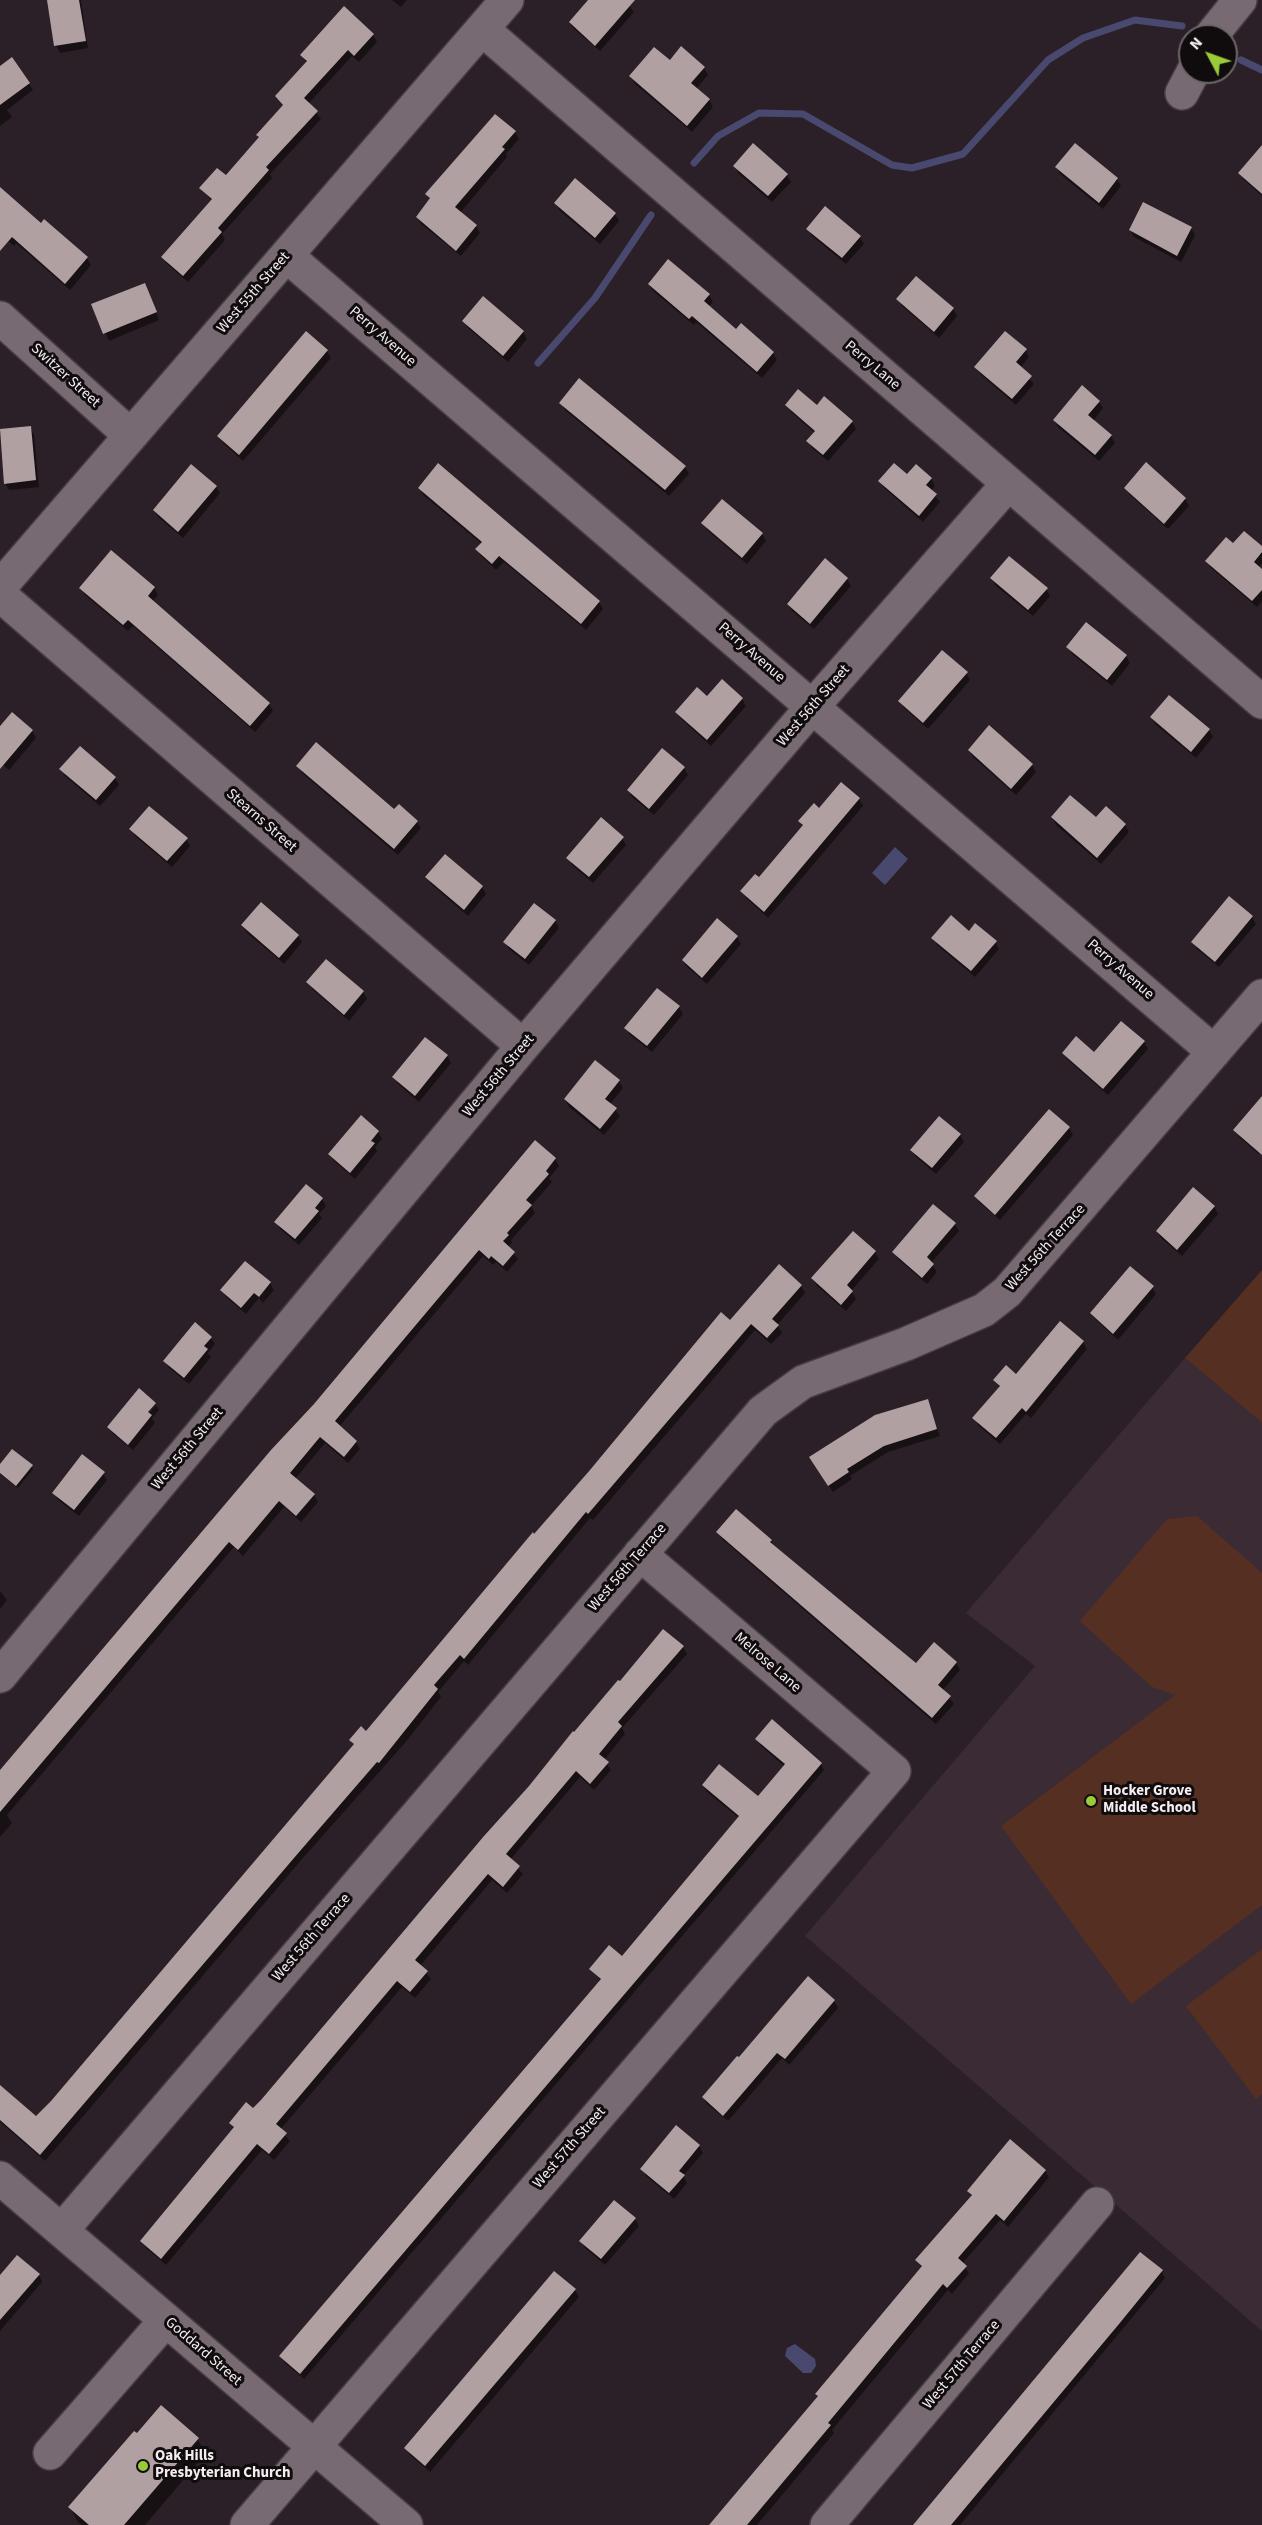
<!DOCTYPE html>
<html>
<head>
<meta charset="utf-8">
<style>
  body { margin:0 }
  #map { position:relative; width:1262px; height:2525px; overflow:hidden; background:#2b2027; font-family:"Source Sans 3",sans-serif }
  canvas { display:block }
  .north { position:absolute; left:1178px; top:24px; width:60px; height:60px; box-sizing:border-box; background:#100c0e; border:2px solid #6b6668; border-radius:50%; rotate:311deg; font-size:16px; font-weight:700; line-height:24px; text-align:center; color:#f4ecf0 }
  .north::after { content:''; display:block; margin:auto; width:21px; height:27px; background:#98cb37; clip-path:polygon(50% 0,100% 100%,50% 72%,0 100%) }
</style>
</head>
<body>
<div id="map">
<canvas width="1262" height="2525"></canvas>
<div class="north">N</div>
</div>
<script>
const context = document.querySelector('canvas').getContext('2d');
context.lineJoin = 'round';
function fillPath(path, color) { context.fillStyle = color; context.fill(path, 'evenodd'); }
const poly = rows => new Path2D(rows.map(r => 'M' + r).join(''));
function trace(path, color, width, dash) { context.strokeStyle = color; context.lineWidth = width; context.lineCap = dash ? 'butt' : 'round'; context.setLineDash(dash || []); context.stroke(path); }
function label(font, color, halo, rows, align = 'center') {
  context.font = font + ' "Source Sans 3",sans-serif'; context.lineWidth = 6; context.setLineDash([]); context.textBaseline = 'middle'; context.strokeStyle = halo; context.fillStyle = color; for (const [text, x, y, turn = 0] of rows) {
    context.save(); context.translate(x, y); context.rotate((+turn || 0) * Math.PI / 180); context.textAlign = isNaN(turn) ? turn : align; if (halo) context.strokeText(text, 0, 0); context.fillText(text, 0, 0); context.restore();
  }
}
fillPath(poly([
  [1185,1358,1262,1423,1262,2331,805,1936,1035,1666,966,1613]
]), '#3b2b35');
fillPath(poly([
  [1262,1270,1262,1423,1185,1358],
  [1197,1516,1262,1573,1262,1905,1131,2004,1001,1826,1175,1695,1152,1687,1080,1621,1167,1519],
  [1262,1949,1262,2094,1256,2099,1186,2006]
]), '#552f22');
fillPath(poly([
  [895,847,908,859,885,885,872,873],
  [795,2344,815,2359,816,2366,811,2373,803,2373,785,2356,787,2348]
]), '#49496f');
fillPath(poly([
  [48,0,81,0,88,48,60,53,56,46],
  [392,0,407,0,401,7],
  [590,0,625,0,634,12,600,51,574,29,570,23],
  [344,8,373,35,377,42,359,62,352,56,308,104,321,119,270,174,272,178,222,234,225,240,188,282,167,264,163,257,212,201,201,188,226,177,260,138,258,135,284,107,276,97,307,63,301,55],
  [670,62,704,68,708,75,696,89,709,100,713,107,692,132,635,84,631,77],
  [0,68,29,84,33,90,7,110,12,117,0,126],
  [515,132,519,139,506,154,507,157,460,213,476,226,480,233,461,256,421,224,417,217,431,201,427,194],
  [1075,145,1117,179,1121,186,1103,209,1060,174,1056,167],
  [1262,147,1262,196,1244,180,1240,173],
  [735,167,787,175,791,182,772,202,739,174],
  [0,189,41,225,87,258,91,265,70,290,16,243,14,246,0,234],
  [556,204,615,214,619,221,600,244,560,211],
  [1191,228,1195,235,1181,262,1134,237,1130,230],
  [808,229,860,237,864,244,846,264,812,236],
  [916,278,953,309,957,316,939,338,902,306,898,299],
  [649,284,709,295,713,302,708,307,736,331,741,326,773,353,777,360,762,378,696,322,694,325,653,291],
  [148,291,159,320,109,341,93,305],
  [464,321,523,332,527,339,508,362,468,328],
  [306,333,327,351,331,358,243,461,223,443,219,436],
  [1025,350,1029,357,1020,368,1034,384,1016,405,980,374,976,368],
  [1099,402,1103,408,1093,421,1111,436,1115,443,1099,461,1058,427,1054,420],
  [561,403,685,467,689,474,669,496,565,410],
  [787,405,817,407,852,422,856,429,828,461,812,448,808,441,815,433,791,412],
  [30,428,34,435,39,487,9,490,5,483,0,431],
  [439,465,599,602,603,609,586,630,504,562,496,570,481,556,477,550,482,544,423,495,419,488],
  [916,466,931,479,935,486,931,491,940,502,923,522,884,488,880,481,907,477],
  [216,487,220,493,183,538,158,517,154,510],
  [1126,488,1185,499,1189,506,1168,529,1130,495],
  [722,501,762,534,766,541,747,564,707,530,703,523],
  [1234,546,1262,548,1262,563,1258,568,1262,570,1262,601,1257,607,1211,568,1207,561],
  [825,560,847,579,851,586,814,629,792,611,789,604],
  [992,579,1046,589,1050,596,1033,616,996,586],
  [81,588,154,588,158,595,152,602,269,704,273,711,255,732,133,626,128,631,85,595],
  [1087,624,1126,656,1130,663,1112,686,1072,654,1068,647],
  [966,673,970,680,928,729,904,708,900,701],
  [722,681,742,699,746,706,711,746,681,719,677,712,707,698],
  [1152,718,1209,730,1213,737,1196,758,1156,725],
  [0,724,32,731,36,738,9,770,0,762],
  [990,728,1032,765,1036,772,1016,795,973,757,969,750],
  [298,766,417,822,421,828,398,855,302,773],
  [684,768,688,775,654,815,632,797,628,790],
  [61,769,115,778,119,785,100,806,65,776],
  [859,799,863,806,768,918,746,898,742,892,759,879,803,827,800,821,819,810],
  [1052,818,1096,819,1125,825,1129,832,1101,864,1056,825],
  [131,829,186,839,190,846,172,867,135,836],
  [622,838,626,845,593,883,572,865,568,858],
  [445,856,482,887,486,894,468,916,431,884,427,877],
  [1252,917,1256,924,1219,967,1197,949,1193,942],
  [718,920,737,937,741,944,707,984,687,967,683,960],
  [555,921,559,928,529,965,509,949,505,942],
  [243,926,298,936,302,942,284,964,247,933],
  [969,933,995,942,999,949,975,977,937,945,933,938],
  [326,961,363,992,367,999,349,1021,312,989,308,982],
  [679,1007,683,1014,652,1052,630,1035,626,1028],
  [1144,1042,1148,1049,1108,1095,1068,1060,1064,1054,1094,1054],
  [447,1056,451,1063,419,1102,398,1084,394,1077],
  [619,1081,623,1088,610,1104,620,1116,604,1135,569,1107,565,1100],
  [1262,1098,1262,1151,1259,1154,1239,1137,1235,1130],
  [1069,1128,1073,1135,1000,1220,980,1203,976,1196],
  [378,1132,382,1139,375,1147,377,1151,355,1179,334,1161,330,1154],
  [960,1135,964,1142,936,1174,916,1157,912,1150],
  [555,1159,559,1166,549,1178,552,1182,531,1206,535,1213,511,1240,512,1243,508,1247,518,1259,507,1272,496,1262,493,1265,483,1256,339,1427,356,1442,360,1449,348,1463,325,1443,295,1479,314,1495,318,1502,301,1522,284,1507,243,1556,234,1547,7,1815,12,1823,0,1837,0,1770,272,1451],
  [1194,1189,1214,1207,1218,1214,1182,1256,1161,1238,1157,1231],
  [322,1199,326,1206,319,1214,322,1218,299,1245,280,1229,276,1222],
  [955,1224,959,1231,931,1263,937,1272,927,1284,898,1259,894,1252],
  [853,1233,875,1252,879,1259,851,1291,856,1299,846,1311,817,1286,813,1279],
  [270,1283,274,1290,263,1303,259,1298,246,1314,226,1297,222,1290],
  [801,1286,805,1293,777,1325,782,1333,771,1344,755,1330,593,1520,590,1518,468,1665,464,1661,438,1692,441,1697,404,1744,303,1858,45,2161,0,2122,0,2097,37,2118,355,1746,351,1740,366,1733,534,1536,730,1322],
  [1152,1287,1156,1294,1118,1340,1096,1320,1092,1314],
  [1060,1323,1083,1342,1087,1349,1031,1418,1026,1414,1000,1444,978,1425,974,1418,1000,1388,994,1380,1016,1376],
  [211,1338,215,1344,208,1353,211,1357,189,1384,169,1368,165,1361],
  [927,1401,940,1436,888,1452,850,1476,852,1479,833,1492,811,1458],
  [156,1405,159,1410,152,1418,155,1423,133,1450,113,1434,109,1427,142,1417,144,1419],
  [0,1466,31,1466,33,1469,18,1488,0,1474],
  [103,1473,107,1480,79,1516,58,1500,54,1493],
  [718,1532,771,1541,774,1546,916,1665,956,1663,960,1670,943,1690,954,1704,936,1724,722,1539],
  [0,1591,7,1600,0,1609],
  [664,1631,683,1647,687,1654,622,1728,625,1734,604,1760,611,1770,594,1790,580,1777,510,1860,523,1874,507,1893,492,1880,420,1966,431,1979,415,1998,402,1987,280,2130,290,2141,274,2160,262,2150,166,2265,146,2248,142,2241,235,2130,231,2123,253,2110],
  [757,1739,821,1764,824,1770,304,2379,285,2363,281,2357,601,1981,591,1969,622,1958,739,1818,707,1792,703,1785,758,1798,785,1767,761,1746],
  [834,2001,838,2008,789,2065,782,2058,728,2121,707,2104,703,2097,739,2059],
  [676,2127,699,2146,703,2153,683,2176,687,2183,674,2199,646,2176,642,2169],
  [1045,2171,1049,2177,1008,2227,1000,2220,962,2264,969,2273,952,2294,948,2290,832,2430,834,2433,757,2525,713,2525,922,2268,917,2260,972,2197,969,2191],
  [635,2219,639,2226,605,2265,585,2248,581,2241],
  [1161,2271,1165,2278,960,2525,914,2525],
  [554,2273,575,2290,579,2297,430,2472,410,2455,406,2448],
  [39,2275,42,2282,0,2331,0,2277],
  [197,2439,206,2453,145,2525,82,2525,78,2522,70,2508]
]), '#0007');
trace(poly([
  [1241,60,1262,70],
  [694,163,718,136,759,113,803,114,892,165,912,168,963,154,1048,60,1083,38,1135,20,1182,26],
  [538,363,595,298,651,215]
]), '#49496f', 7);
fillPath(poly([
  [47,0,79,0,86,41,54,46],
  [588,0,635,0,595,46,569,22],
  [344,6,374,34,354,56,348,50,304,98,318,111,266,167,269,170,218,228,222,232,183,276,161,257,212,199,199,188,217,168,226,175,259,137,256,135,283,105,275,96,307,61,300,55],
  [681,46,705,67,691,83,710,99,687,126,629,76,654,47,670,60],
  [12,57,30,83,0,105,0,66],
  [495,114,516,131,502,147,505,149,455,207,477,225,456,251,416,217,430,198,425,194],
  [753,143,788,174,768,196,733,166],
  [1075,143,1118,178,1099,203,1055,167],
  [1262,145,1262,194,1238,173],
  [575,178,616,213,595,238,554,203],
  [0,187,41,223,44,219,88,257,65,284,12,237,0,251],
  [1143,202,1192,227,1177,256,1129,230],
  [825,206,861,236,842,258,806,229],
  [668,259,710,294,704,301,736,329,741,323,774,352,757,372,692,316,689,319,648,284],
  [916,276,954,308,934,332,896,299],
  [145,283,157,312,103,334,91,304],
  [483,296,524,331,503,356,462,321],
  [306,331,328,350,239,455,217,436],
  [1005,331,1027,349,1016,362,1032,376,1012,399,974,367],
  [579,378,686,466,665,490,559,403],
  [1082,385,1100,401,1088,415,1112,435,1095,455,1053,420],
  [798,389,817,405,824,396,853,421,823,455,806,441,815,431,785,405],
  [31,426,36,480,4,484,0,429],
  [1146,462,1186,498,1164,524,1124,488],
  [438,463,600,601,581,624,499,556,492,564,475,549,482,542,418,488],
  [894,463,907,474,916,464,932,478,926,485,937,494,919,516,878,481],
  [191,464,217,486,178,532,153,510],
  [722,499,763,533,742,558,701,523],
  [1244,531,1262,546,1262,552,1254,562,1262,569,1262,590,1252,601,1205,561,1226,537,1233,543],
  [111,550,155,587,148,596,270,703,250,726,128,620,123,625,79,588],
  [1009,556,1048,588,1028,610,990,578],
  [825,558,848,578,810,624,787,604],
  [1086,622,1127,655,1107,680,1066,647],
  [942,650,968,672,923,723,898,701],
  [722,679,743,698,707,740,675,712,697,687,707,696],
  [1169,695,1210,729,1191,752,1150,717],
  [12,712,33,730,0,769,0,726],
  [989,725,1033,764,1011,789,968,750],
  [316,742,394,809,399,804,418,821,394,849,296,766],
  [80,746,116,777,96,800,59,769],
  [662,748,685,767,649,809,627,790],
  [841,782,860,798,764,912,740,891,755,874,759,877,803,825,798,821,814,803,819,808],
  [1070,795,1096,817,1106,806,1126,824,1097,858,1051,817],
  [149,806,188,838,167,861,129,829],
  [601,817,624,837,589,877,566,858],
  [445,854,483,886,464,910,425,877],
  [1229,896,1253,916,1215,962,1191,942],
  [261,902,299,935,279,958,241,925],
  [534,903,556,920,525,959,503,942],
  [951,915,969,931,975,923,997,941,971,971,931,938],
  [717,918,738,936,702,978,682,960],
  [326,959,364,991,344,1015,306,982],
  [657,988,680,1006,647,1046,624,1028],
  [1121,1021,1145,1041,1103,1089,1062,1053,1076,1036,1094,1052],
  [425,1037,448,1055,415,1096,392,1077],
  [595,1060,620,1080,605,1099,617,1108,600,1129,564,1099],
  [1262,1096,1262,1155,1233,1130],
  [1049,1109,1070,1127,995,1215,974,1196],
  [361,1115,379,1131,371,1141,375,1143,350,1173,328,1154],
  [939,1116,961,1134,932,1168,910,1150],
  [535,1140,556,1158,546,1171,549,1174,526,1200,532,1205,507,1233,509,1235,503,1241,515,1252,503,1266,491,1256,489,1259,479,1250,335,1421,357,1441,344,1457,320,1437,290,1473,315,1494,296,1516,279,1501,238,1550,229,1542,0,1812,0,1770,271,1450,314,1404],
  [306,1184,323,1198,315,1208,319,1211,295,1239,274,1222],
  [1193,1187,1215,1206,1177,1250,1156,1231],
  [933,1204,956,1223,927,1257,934,1264,922,1278,892,1252],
  [853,1231,876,1251,847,1285,853,1291,841,1305,811,1278],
  [245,1261,271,1282,259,1297,254,1293,241,1308,220,1290],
  [779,1264,802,1285,772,1319,779,1325,767,1338,751,1324,588,1514,586,1512,464,1659,460,1655,434,1685,438,1689,379,1763,377,1762,300,1851,40,2155,0,2120,0,2085,36,2116,51,2101,354,1744,349,1740,361,1726,366,1731,533,1532,534,1534,590,1470,721,1312,730,1320],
  [1130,1266,1154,1286,1113,1334,1090,1313],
  [1060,1321,1084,1341,1026,1412,1022,1408,996,1438,972,1418,1000,1386,993,1380,1006,1365,1016,1374],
  [195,1322,212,1337,204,1346,208,1349,184,1378,163,1361],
  [139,1388,156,1403,148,1412,152,1415,128,1445,107,1427],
  [928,1399,937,1429,884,1446,847,1469,849,1472,828,1486,809,1457,875,1415],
  [12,1449,33,1465,16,1486,0,1473,0,1464],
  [82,1454,105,1472,74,1510,52,1493],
  [736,1509,772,1540,770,1542,916,1663,934,1642,957,1662,938,1685,951,1696,932,1718,716,1532],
  [663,1629,684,1646,618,1722,622,1726,599,1754,609,1762,590,1784,576,1771,506,1854,520,1866,503,1887,488,1874,415,1960,428,1971,410,1992,397,1981,276,2124,287,2133,269,2154,257,2144,161,2259,140,2241,234,2127,229,2123,246,2102,253,2108,261,2100,484,1836,529,1786,573,1731,574,1732,618,1680,620,1681],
  [772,1719,822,1763,300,2374,279,2356,601,1979,589,1969,609,1945,622,1956,739,1816,702,1785,719,1764,758,1796,785,1764,755,1739],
  [808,1976,835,2000,785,2059,777,2053,723,2116,702,2097,737,2056,739,2057],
  [676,2125,700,2145,679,2171,685,2175,669,2193,640,2169],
  [1010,2139,1046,2170,1004,2221,996,2214,958,2258,967,2266,947,2288,943,2284,828,2423,831,2425,747,2525,709,2525,818,2396,815,2394,922,2266,915,2260,972,2195,967,2191],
  [614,2200,636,2218,601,2259,579,2241],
  [1140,2252,1163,2270,1119,2324,951,2525,913,2525],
  [17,2255,40,2274,0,2320,0,2275],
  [554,2271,576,2289,425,2466,404,2448],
  [161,2405,199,2438,124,2525,89,2525,68,2507,134,2431,137,2433]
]), '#b1a0a2');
const minor = poly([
  [482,29,1262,702],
  [1211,36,1240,0],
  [1182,93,1193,72],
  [287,256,1214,1052],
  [0,318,130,435],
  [0,587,507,0],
  [0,595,523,1046],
  [0,1676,523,1046,813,706,1008,484],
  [0,2178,406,2525],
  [62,2230,763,1411,803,1382,906,1344,984,1310,1007,1292,1262,996],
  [50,2453,166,2320],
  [247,2525,894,1771,640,1554],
  [827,2525,1097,2204]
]);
trace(minor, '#443c41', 36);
trace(minor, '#776a72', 33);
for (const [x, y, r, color] of [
  [1091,1801,6,"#98cb37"],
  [143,2466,6,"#98cb37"]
]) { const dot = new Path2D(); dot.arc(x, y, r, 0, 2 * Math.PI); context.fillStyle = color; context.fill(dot); trace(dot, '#100c0e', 2); }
label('15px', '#f4ecf0', '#100c0e', [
  ["West 55th Street",254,293,-49],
  ["Perry Avenue",382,337,41],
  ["Perry Lane",872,366,40],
  ["Switzer Street",65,376,42],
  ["Perry Avenue",751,653,41],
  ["West 56th Street",814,706,-49],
  ["Stearns Street",261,821,41],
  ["Perry Avenue",1120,970,41],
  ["West 56th Street",499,1076,-50],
  ["West 56th Terrace",1046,1248,-48],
  ["West 56th Street",188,1449,-50],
  ["West 56th Terrace",628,1568,-49],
  ["Melrose Lane",767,1663,41],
  ["West 56th Terrace",312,1938,-49],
  ["West 57th Street",570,2148,-49],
  ["Goddard Street",203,2352,41],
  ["West 57th Terrace",962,2365,-50]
]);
label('bold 15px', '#f4ecf0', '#100c0e', [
  ["Hocker Grove",1103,1792],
  ["Middle School",1103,1809],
  ["Oak Hills",155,2457],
  ["Presbyterian Church",155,2474]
], 'left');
</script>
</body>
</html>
